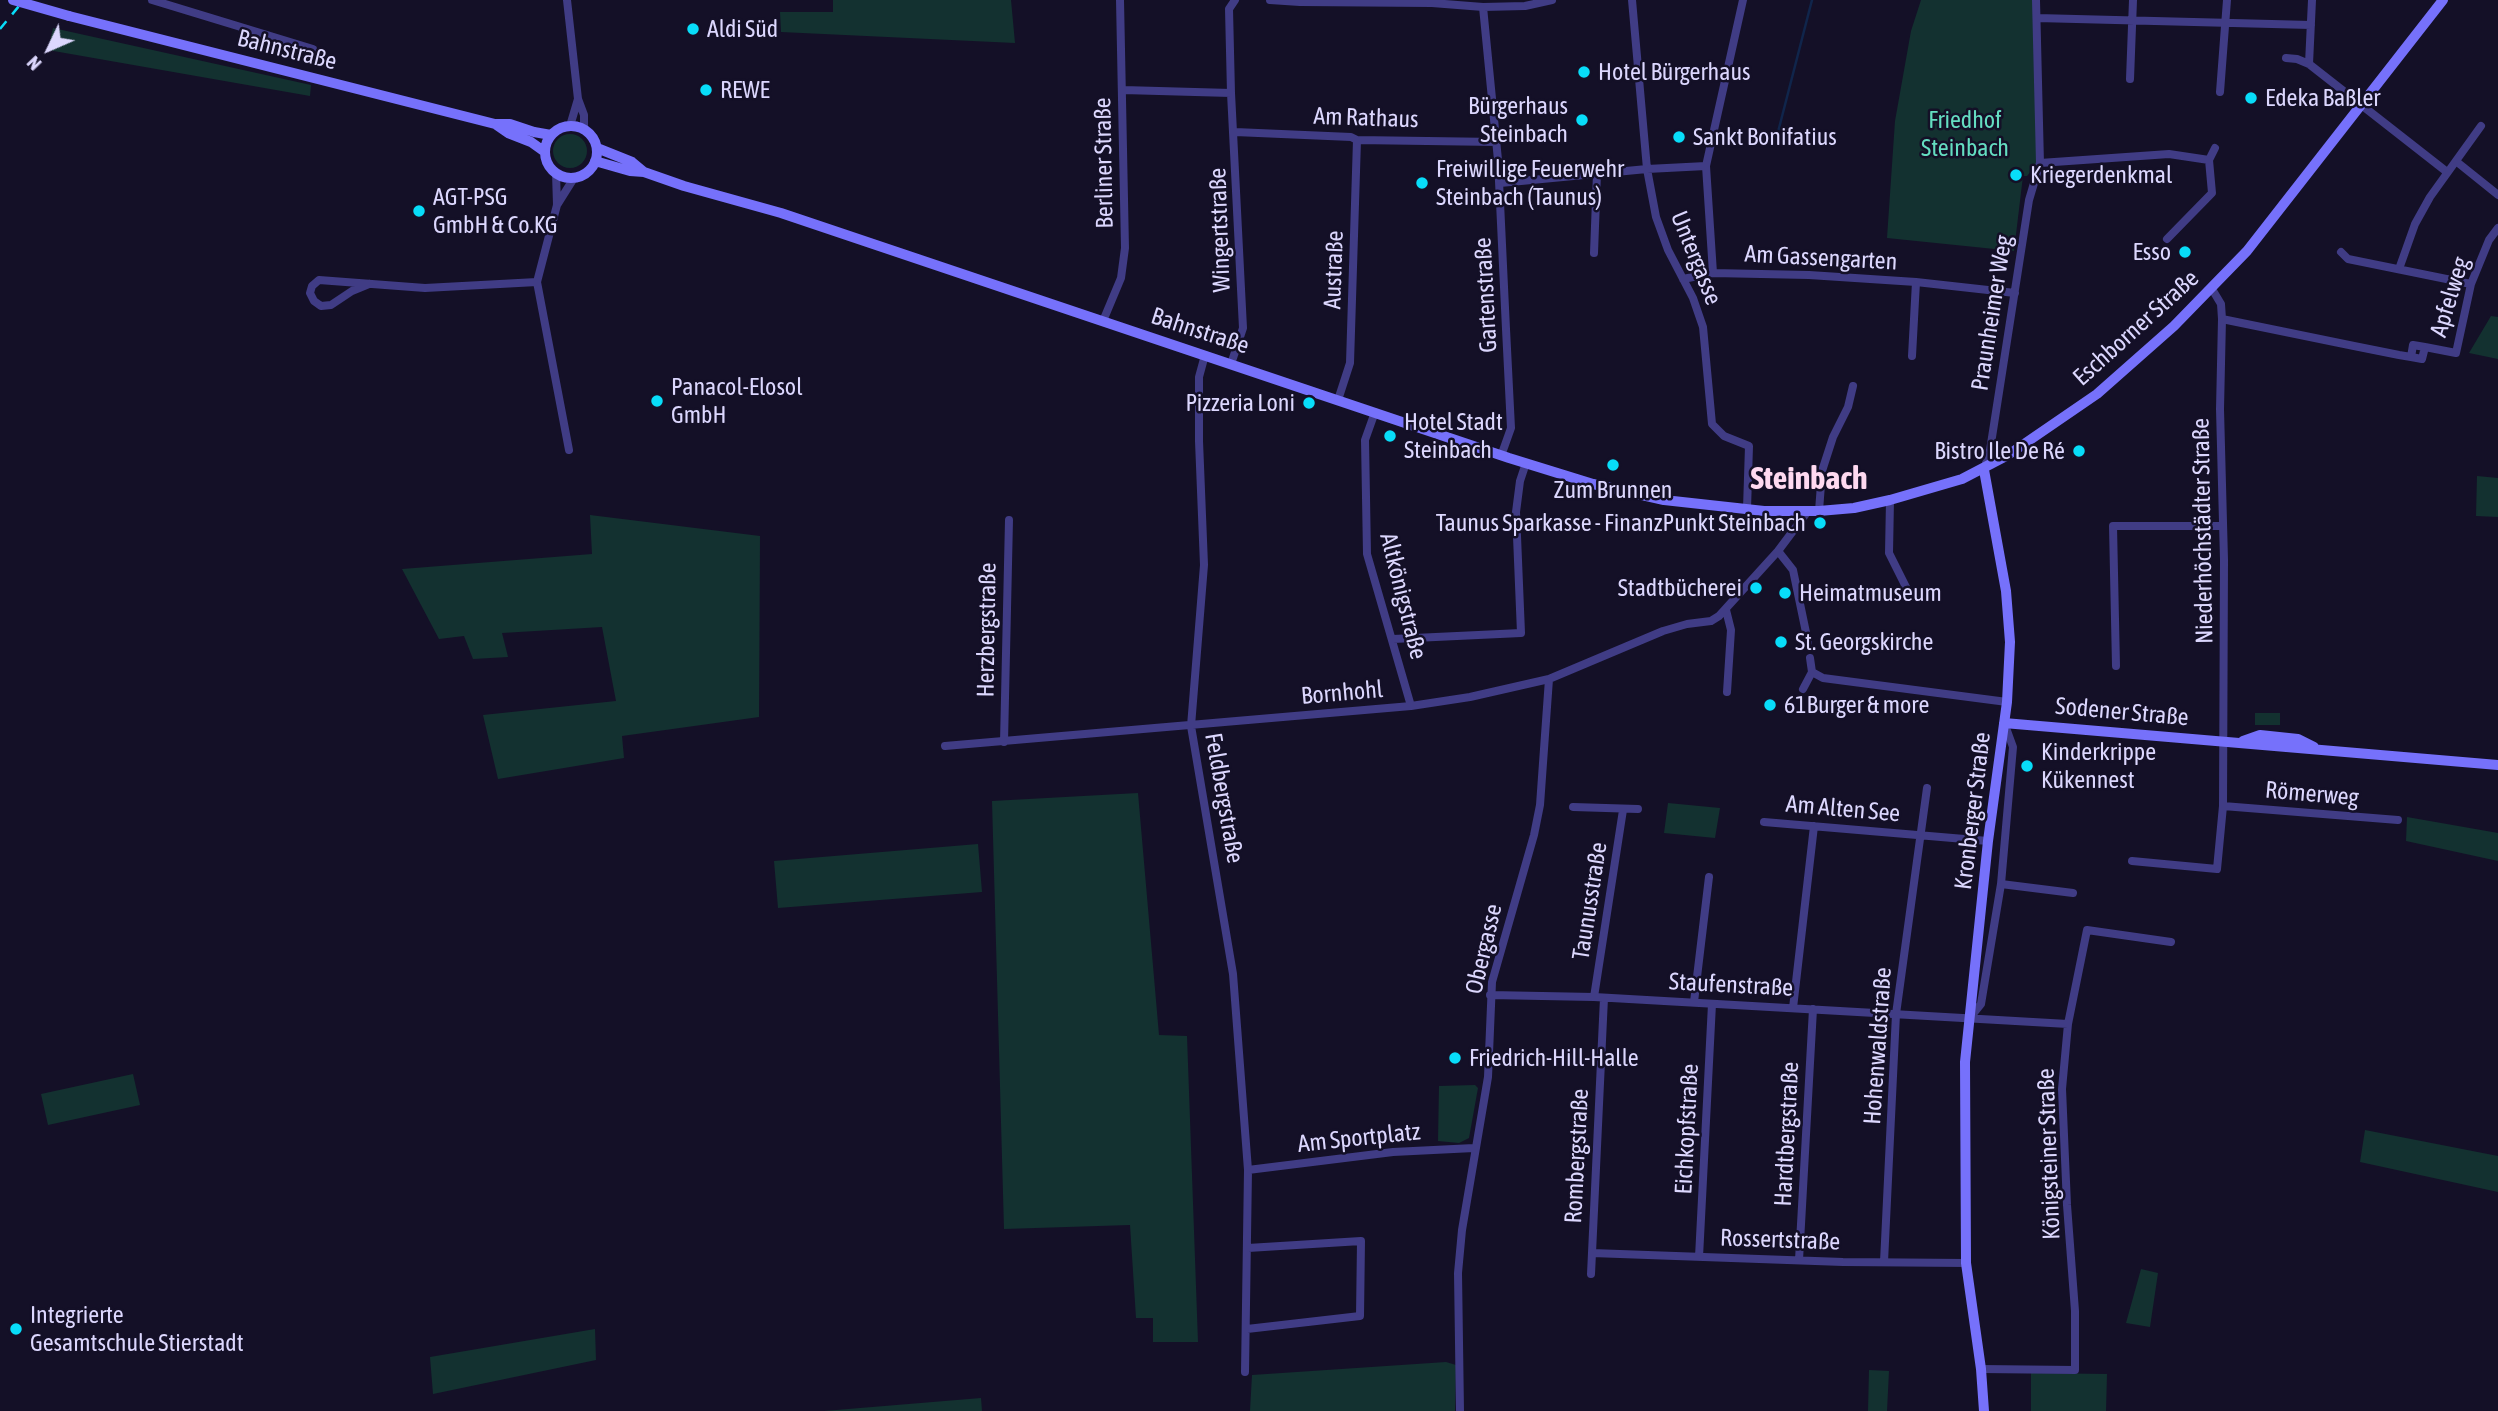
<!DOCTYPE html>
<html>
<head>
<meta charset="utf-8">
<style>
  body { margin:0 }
  #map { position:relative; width:2498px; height:1411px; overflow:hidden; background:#141027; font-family:"Asap Condensed",sans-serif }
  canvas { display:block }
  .north { position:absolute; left:14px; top:14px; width:70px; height:70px; -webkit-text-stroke:5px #141027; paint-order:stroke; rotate:226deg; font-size:19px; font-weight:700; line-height:28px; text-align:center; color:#dcd7fe }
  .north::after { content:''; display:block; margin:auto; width:24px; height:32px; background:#dcd7fe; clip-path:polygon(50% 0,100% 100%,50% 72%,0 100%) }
</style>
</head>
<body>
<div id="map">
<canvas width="2498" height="1411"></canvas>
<div class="north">N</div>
</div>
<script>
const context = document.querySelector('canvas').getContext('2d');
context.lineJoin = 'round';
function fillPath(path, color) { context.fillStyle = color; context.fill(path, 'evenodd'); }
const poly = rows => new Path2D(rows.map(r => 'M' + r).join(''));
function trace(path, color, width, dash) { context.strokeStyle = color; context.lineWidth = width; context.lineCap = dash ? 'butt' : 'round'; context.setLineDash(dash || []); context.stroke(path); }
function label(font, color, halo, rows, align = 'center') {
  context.font = font + ' "Asap Condensed",sans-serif'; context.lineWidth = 5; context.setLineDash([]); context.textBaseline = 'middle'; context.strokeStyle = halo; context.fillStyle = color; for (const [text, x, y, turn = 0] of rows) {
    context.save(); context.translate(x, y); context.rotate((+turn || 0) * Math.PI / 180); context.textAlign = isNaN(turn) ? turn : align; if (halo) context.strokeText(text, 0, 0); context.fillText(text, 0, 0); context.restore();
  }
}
fillPath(poly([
  [833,0,1011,0,1015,43,781,32,780,12,833,12],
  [1921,0,2033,0,2038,163,2027,176,2023,176,2014,251,1887,238,1895,121,1911,31],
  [53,28,311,85,310,96,48,50],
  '553 151a17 17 0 1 1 34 0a17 17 0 1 1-34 0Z',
  [2491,316,2498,317,2498,359,2469,353],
  [2477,476,2498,478,2498,517,2476,516],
  [590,515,760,536,759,717,622,736,624,758,498,779,483,715,616,701,602,627,502,633,508,657,473,659,464,636,439,639,402,569,592,554],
  [2255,713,2280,713,2280,725,2255,725],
  [1138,793,1159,1035,1187,1036,1198,1342,1153,1342,1153,1318,1136,1318,1130,1225,1004,1229,992,801],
  [1668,803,1720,808,1715,838,1664,833],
  [2407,817,2498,833,2498,861,2406,841],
  [978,844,982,892,778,908,774,861],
  [133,1074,140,1105,48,1125,41,1094],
  [1475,1085,1478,1088,1469,1138,1459,1143,1438,1141,1439,1086],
  [2365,1130,2498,1156,2498,1192,2360,1162],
  [2141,1269,2158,1273,2150,1327,2126,1323],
  [595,1329,596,1360,433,1394,430,1357],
  [1446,1362,1456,1365,1455,1411,1250,1411,1252,1375],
  [1869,1370,1889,1371,1887,1411,1868,1411],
  [2031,1373,2107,1374,2106,1411,2031,1411],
  [981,1398,982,1411,824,1411]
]), '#133130');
trace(poly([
  [1778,132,1812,0]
]), '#10254b', 2.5);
trace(poly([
  [152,0,313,49],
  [567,0,578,99,584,115,584,129],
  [1270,0,1300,2,1432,3,1483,7,1525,6,1552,0],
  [1632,0,1647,169,1656,217,1668,250,1693,298,1703,327,1712,424,1724,436,1749,446,1747,509],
  [1483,7,1498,160,1506,329,1511,428,1501,456],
  [2037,18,2311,25],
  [2286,58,2297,59,2309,64,2447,172],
  [2309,64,2312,0],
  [2130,79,2133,0],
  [1123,90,1231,93],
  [2220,92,2227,0],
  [570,126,578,99],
  [1235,132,1351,137,1357,140,1497,142],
  [2209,160,2215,148],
  [2457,162,2498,195],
  [2040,163,2169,154,2209,160,2212,193,2167,239],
  [556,173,557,205,537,282,569,450],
  [1500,183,1647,169,1706,166],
  [557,205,574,178],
  [2341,252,2348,259,2471,284],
  [1594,253,1597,173],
  [2399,269,2415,224,2430,197,2481,126],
  [1713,273,1706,166,1743,0],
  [1683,279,1713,273,1809,275,1916,282,2015,293],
  [369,284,352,291,331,305,321,306,314,301,310,293,312,286,319,280,425,288,537,282],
  [2222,319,2354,346,2399,355,2411,357,2422,359,2425,347,2413,345,2411,357],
  [1103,321,1121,278,1125,248,1120,0],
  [2425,347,2456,353,2471,284,2489,240,2498,228],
  [1205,355,1199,377,1199,441,1204,565,1191,726,1233,974,1248,1170,1245,1372],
  [1912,356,1916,282],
  [1231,364,1243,328,1231,93,1229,9,1235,0],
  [1338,400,1350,363,1357,140],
  [1375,412,1365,440,1367,554,1411,706],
  [1984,470,1990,450,2029,200,2040,163,2036,0],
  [1890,500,1889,553,1909,593],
  [1819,511,1822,471,1833,437,1848,407,1853,386],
  [1778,551,1793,570,1808,642],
  [1726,610,1731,630,1727,692],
  [1393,639,1521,633,1516,512,1520,481,1526,463],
  [1810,658,1812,672,1823,678,2007,702],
  [2116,666,2113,526,2222,526],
  [1803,689,1812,672],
  [1004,742,1009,520],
  [945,746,1411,706,1470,697,1549,679,1663,631,1687,624,1711,621,1719,616,1778,551,1808,511],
  [2223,806,2398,820],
  [1573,807,1638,809],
  [1764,822,1988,841],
  [2132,861,2217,869,2223,806,2224,560,2220,409,2222,319,2221,304,2212,289],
  [2001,884,2073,893],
  [1490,995,1594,997,2068,1024],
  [1594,997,1623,810],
  [1694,1002,1709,877],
  [1793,1008,1814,826],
  [1969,1019,1981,1004,2001,884,2013,747,2005,725],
  [1248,1170,1393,1152,1474,1148],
  [1592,1253,1843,1262,1966,1263],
  [1699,1257,1712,1004],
  [1799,1260,1813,1009],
  [1884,1262,1896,1014,1927,788],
  [1591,1274,1604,998],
  [1247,1329,1360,1316,1361,1241,1248,1248],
  [1981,1369,2075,1370,2075,1311,2067,1205,2062,1089,2068,1024,2087,930,2171,942],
  [1460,1411,1458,1273,1462,1230,1488,1077,1492,982,1534,835,1540,805,1549,679]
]), '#403c85', 8);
trace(poly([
  [69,16,495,124,510,124,534,132,551,135],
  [495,124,508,133,531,142,545,152],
  '545 152a26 26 0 1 1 52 0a26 26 0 1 1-52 0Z',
  [597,148,632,162,644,172],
  [595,161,630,171,644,172,684,186,781,213,1509,458,1593,484,1664,500,1764,511,1819,511,1854,508,1890,500,1962,479,2008,455,2097,394,2174,326,2247,251,2443,0],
  [2004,723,2498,765],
  [2243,741,2260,735,2298,739,2314,747],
  [1984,1411,1981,1369,1966,1263,1965,1062,1988,841,2007,702,2010,642,2006,591,1984,470]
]), '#7671fb', 10);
trace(poly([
  [0,29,24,0]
]), '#08ddf9', 2.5, [10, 9]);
trace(poly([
  [13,0,69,16]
]), '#7671fb', 10);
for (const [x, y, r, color] of [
  [693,29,7,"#08ddf9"],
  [1584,72,7,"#08ddf9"],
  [706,90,7,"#08ddf9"],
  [2251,98,7,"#08ddf9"],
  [1582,120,7,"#08ddf9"],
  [1679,137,7,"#08ddf9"],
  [2016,175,7,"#08ddf9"],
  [1422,183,7,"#08ddf9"],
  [419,211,7,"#08ddf9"],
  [2185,252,7,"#08ddf9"],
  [657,401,7,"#08ddf9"],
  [1309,403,7,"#08ddf9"],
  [1390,436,7,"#08ddf9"],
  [2079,451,7,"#08ddf9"],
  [1613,465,7,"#08ddf9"],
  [1820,523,7,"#08ddf9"],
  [1756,588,7,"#08ddf9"],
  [1785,593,7,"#08ddf9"],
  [1781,642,7,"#08ddf9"],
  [1770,705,7,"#08ddf9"],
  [2027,766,7,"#08ddf9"],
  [1455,1058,7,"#08ddf9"],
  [16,1329,7,"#08ddf9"]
]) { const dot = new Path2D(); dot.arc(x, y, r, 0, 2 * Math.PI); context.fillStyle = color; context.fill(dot); trace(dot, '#141027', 2.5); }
label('24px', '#dcd7fe', '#141027', [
  ["Aldi Süd",707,29],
  ["Hotel Bürgerhaus",1598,72],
  ["REWE",720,90],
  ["Edeka Baßler",2265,98],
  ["Bürgerhaus",1568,106,"right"],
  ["Steinbach",1568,134,"right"],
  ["Sankt Bonifatius",1693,137],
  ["Freiwillige Feuerwehr",1436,169],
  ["Steinbach (Taunus)",1436,197],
  ["Kriegerdenkmal",2030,175],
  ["AGT-PSG",433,197],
  ["GmbH & Co.KG",433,225],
  ["Esso",2171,252,"right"],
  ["Panacol-Elosol",671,387],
  ["GmbH",671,415],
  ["Pizzeria Loni",1295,403,"right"],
  ["Hotel Stadt",1404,422],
  ["Steinbach",1404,450],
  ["Bistro Ile De Ré",2065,451,"right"],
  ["Zum Brunnen",1613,490,"center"],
  ["Taunus Sparkasse - FinanzPunkt Steinbach",1806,523,"right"],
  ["Stadtbücherei",1742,588,"right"],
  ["Heimatmuseum",1799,593],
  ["St. Georgskirche",1795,642],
  ["61Burger & more",1784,705],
  ["Kinderkrippe",2041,752],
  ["Kükennest",2041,780],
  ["Friedrich-Hill-Halle",1469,1058],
  ["Integrierte",30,1315],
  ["Gesamtschule Stierstadt",30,1343]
], 'left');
label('24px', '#dcd7fe', '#141027', [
  ["Bahnstraße",287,50,14],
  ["Am Rathaus",1366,118,2],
  ["Berliner Straße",1104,163,-91],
  ["Wingertstraße",1220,230,-92],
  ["Untergasse",1696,258,68],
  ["Am Gassengarten",1821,258,3],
  ["Austraße",1334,270,-88],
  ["Gartenstraße",1486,295,-93],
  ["Apfelweg",2450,297,-73],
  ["Praunheimer Weg",1992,313,-81],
  ["Eschborner Straße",2136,328,-42],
  ["Bahnstraße",1200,331,18],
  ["Niederhöchstädter Straße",2203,531,-91],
  ["Altkönigstraße",1403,596,76],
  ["Herzbergstraße",987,630,-89],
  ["Bornhohl",1342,693,-5],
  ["Sodener Straße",2122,712,5],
  ["Römerweg",2312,794,5],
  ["Feldbergstraße",1224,798,80],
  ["Am Alten See",1843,809,5],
  ["Kronberger Straße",1973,811,-83],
  ["Taunusstraße",1590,901,-81],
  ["Obergasse",1484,949,-77],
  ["Staufenstraße",1731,985,3],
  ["Hohenwaldstraße",1878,1046,-86],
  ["Eichkopfstraße",1687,1129,-87],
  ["Hardtbergstraße",1787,1134,-87],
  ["Am Sportplatz",1359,1138,-6],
  ["Königsteiner Straße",2049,1154,-92],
  ["Rombergstraße",1577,1156,-87],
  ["Rossertstraße",1780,1240,2]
]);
label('24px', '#64ddc1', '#141027', [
  ["Friedhof",1965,120],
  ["Steinbach",1965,148]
]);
label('bold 32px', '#fed9f0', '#141027', [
  ["Steinbach",1809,479]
]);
</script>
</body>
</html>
